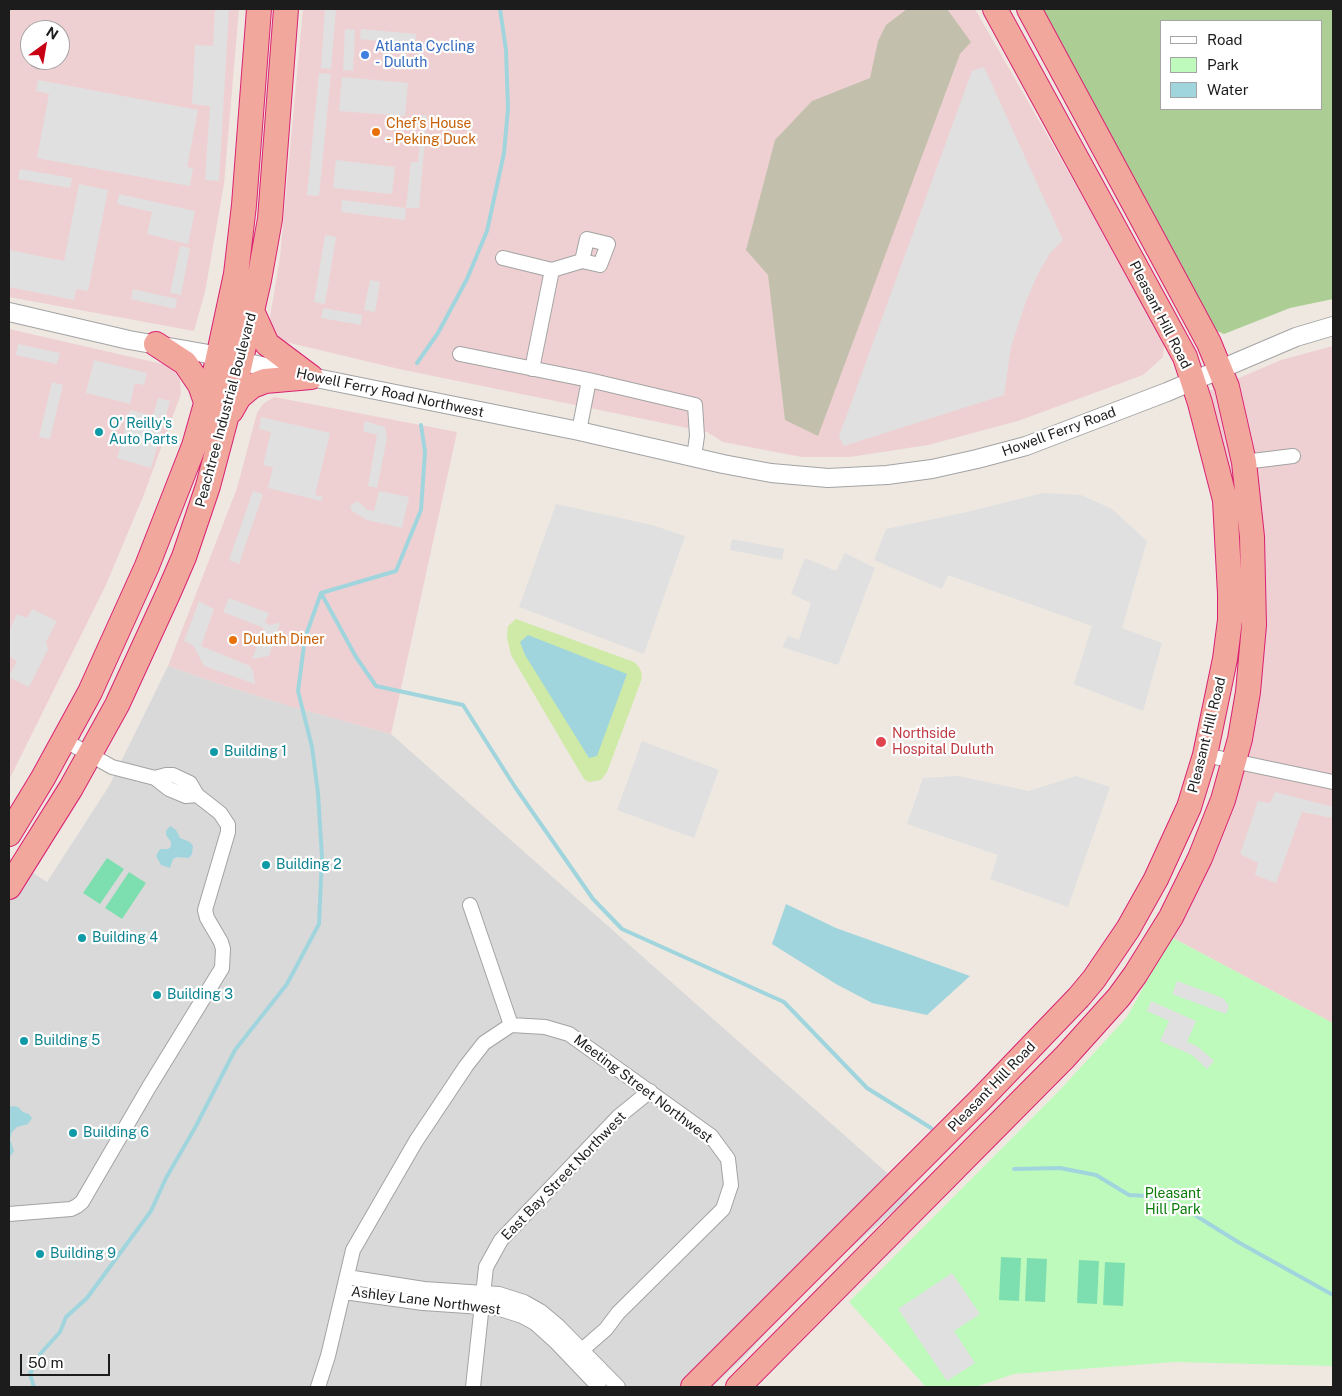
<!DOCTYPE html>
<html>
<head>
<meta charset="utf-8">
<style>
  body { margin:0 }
  #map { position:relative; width:1342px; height:1396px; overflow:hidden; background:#eee8e1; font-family:"Public Sans",sans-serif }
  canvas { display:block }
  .frame { position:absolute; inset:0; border:10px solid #1c1c1c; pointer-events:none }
  .legend { position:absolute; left:1160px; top:20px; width:162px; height:90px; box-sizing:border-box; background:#fff; border:1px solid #a4a4a4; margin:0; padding:6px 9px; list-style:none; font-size:15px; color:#1c1c1c }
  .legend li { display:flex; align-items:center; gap:10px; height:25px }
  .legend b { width:25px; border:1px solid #a4a4a4 }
  .north { position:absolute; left:20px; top:20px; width:50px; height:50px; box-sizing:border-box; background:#fff; border:1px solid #a4a4a4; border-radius:50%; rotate:32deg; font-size:14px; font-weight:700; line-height:20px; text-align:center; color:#1c1c1c }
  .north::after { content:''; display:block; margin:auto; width:18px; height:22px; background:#c80014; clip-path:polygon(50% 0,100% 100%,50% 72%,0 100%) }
  .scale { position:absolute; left:20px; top:1354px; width:90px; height:22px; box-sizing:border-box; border:2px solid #1c1c1c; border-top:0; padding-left:6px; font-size:15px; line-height:18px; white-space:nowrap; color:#1c1c1c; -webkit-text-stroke:4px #fff; paint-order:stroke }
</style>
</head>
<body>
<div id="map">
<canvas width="1342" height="1396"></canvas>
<div class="frame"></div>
<ul class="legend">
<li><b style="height:6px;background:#fff"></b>Road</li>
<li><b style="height:14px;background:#befabc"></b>Park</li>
<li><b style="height:14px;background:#a1d5dd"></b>Water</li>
</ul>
<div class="north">N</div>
<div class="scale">50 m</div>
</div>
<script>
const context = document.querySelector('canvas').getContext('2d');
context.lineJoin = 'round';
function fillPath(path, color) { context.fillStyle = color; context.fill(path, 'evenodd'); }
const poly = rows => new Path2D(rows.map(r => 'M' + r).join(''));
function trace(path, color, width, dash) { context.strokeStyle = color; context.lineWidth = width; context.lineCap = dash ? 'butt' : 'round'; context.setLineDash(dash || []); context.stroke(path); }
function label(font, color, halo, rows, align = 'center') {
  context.font = font + ' "Public Sans",sans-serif'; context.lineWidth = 4.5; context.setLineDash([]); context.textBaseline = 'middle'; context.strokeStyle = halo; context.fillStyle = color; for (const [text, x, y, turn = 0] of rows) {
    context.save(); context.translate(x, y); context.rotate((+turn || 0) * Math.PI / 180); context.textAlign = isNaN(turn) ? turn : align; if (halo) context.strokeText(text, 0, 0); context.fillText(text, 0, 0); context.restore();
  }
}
fillPath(poly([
  [168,666,220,684,290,706,391,734,912,1195,815,1279,744,1357,712,1387,9,1387,9,857,47,882,109,786]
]), '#dad9d9');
fillPath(poly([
  [9,9,239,9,224,184,205,292,194,331,9,297],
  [30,30,60,30,60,60,30,60],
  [303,9,975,9,1121,264,1164,343,1163,357,1143,375,1018,421,928,445,850,457,802,457,723,442,707,432,399,369,286,342,275,335,269,323,280,257],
  [9,329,171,366,180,380,181,394,143,497,105,587,9,780],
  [1333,346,1333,1023,1171,937,1229,751,1243,640,1237,521,1204,393,1281,360],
  [274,397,457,432,391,734,290,706,220,684,168,666,237,488,257,413,263,404]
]), '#efd0d2');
fillPath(poly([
  [907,9,947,9,971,42,960,54,818,436,785,420,768,275,746,250,775,140,812,101,870,78,878,41,886,25]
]), '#c2c0ad');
fillPath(poly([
  [516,619,634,662,639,667,642,674,641,681,607,772,601,780,589,782,584,779,511,655,507,637,508,626]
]), '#ceeaa6');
fillPath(poly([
  [1040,9,1333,9,1333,299,1290,308,1224,334,1208,327],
  [1161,21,1321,21,1321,109,1161,109]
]), '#acce95');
fillPath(poly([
  [1171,937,1333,1023,1333,1366,1175,1362,1014,1374,975,1387,926,1387,849,1302,1059,1091,1127,1017]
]), '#befabc');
fillPath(poly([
  [107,858,124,869,100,904,83,893],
  [129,872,146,883,122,919,105,908],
  [1001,1257,1021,1258,1019,1301,999,1300],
  [1027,1258,1047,1259,1045,1302,1025,1301],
  [1079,1260,1099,1261,1097,1304,1077,1303],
  [1105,1262,1125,1263,1123,1306,1103,1305]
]), '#7ddfaf');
fillPath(poly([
  [215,9,229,9,219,181,205,180,210,106,192,104,195,45,213,46],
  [325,9,336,9,331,69,321,68],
  [345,29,355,30,353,71,343,70],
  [361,29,416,34,415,45,360,39],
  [984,67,1063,240,1050,253,1038,274,1026,301,1011,347,1004,395,844,446,839,436,972,71],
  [319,73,331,74,319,196,307,195],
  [342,77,408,83,405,116,339,111],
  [38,80,198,110,187,167,193,168,190,186,37,158,49,94,36,91],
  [423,115,427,116,419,208,406,208,405,220,341,212,342,200,406,208,411,162,418,162],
  [336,160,395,167,392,194,333,188],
  [20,169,72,178,70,188,18,179],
  [79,184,108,190,88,291,76,289,74,300,9,287,9,250,64,261],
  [119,194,195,211,188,244,147,234,152,212,117,204],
  [325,235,336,237,325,304,314,302],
  [180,246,190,248,181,295,170,293],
  [370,280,380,282,375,312,364,310],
  [133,289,177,299,175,309,131,299],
  [323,308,362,315,361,325,321,318],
  [18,344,60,353,57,364,16,355],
  [94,360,147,373,144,385,135,383,130,404,86,393],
  [52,382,63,385,50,439,39,437],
  [158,398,170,401,151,468,117,458,130,410,153,416],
  [261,417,330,433,315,495,323,497,321,501,268,488,273,467,263,465,271,432,259,429],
  [365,421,385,427,387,438,377,488,368,486,377,435,363,431],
  [253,491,263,494,239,564,229,560],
  [379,491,409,497,402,528,367,520,352,511,350,506,357,501,368,510,374,511],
  [1043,493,1081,495,1112,509,1147,541,1122,628,1162,643,1143,711,1074,684,1092,626,948,575,942,589,874,560,886,529,967,512],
  [556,504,652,525,685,536,644,654,519,607],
  [732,539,784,549,782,560,730,550],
  [845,553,875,568,838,665,782,647,788,636,799,640,811,603,791,594,805,558,836,571],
  [229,598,269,613,265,622,269,625,280,623,269,656,252,659,264,628,223,612],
  [199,601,214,609,201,646,250,666,253,671,255,684,204,666,193,645,184,641],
  [32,609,57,621,46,642,48,649,29,687,9,677,17,661,9,656,9,631,17,614,27,618],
  [642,741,719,770,694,838,617,810],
  [958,776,1029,791,1076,776,1110,787,1068,907,990,879,998,855,907,824,923,778],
  [1275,792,1333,807,1333,818,1302,812,1276,883,1255,875,1258,863,1240,854,1258,801,1270,803],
  [1177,981,1223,998,1229,1006,1226,1014,1172,994],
  [1151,1001,1196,1021,1187,1042,1197,1046,1214,1061,1207,1069,1192,1055,1160,1041,1169,1021,1147,1011],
  [952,1273,980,1314,954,1331,975,1363,947,1381,898,1309]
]), '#e0e0e0');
fillPath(poly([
  [528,635,627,674,597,756,589,758,525,655,520,642],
  [170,826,176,830,180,838,190,842,193,846,192,854,189,858,177,857,173,859,170,868,161,865,156,856,160,849,168,849,171,847,171,842,166,835,166,831],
  [786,904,836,928,970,976,927,1015,872,1003,836,984,772,944],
  [12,1106,18,1107,23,1112,29,1114,32,1118,28,1124,17,1127,12,1132,10,1139,14,1151,9,1158,9,1108]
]), '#a1d5dd');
trace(poly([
  [417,363,438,333,467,279,487,231,504,153,508,109,506,50,500,9],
  [321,593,356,657,376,686,463,705,515,787,593,899,622,929,784,1002,867,1088,931,1128],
  [321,593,396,571,421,510,425,452,421,425],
  [1014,1169,1060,1168,1096,1175,1129,1195,1166,1197,1238,1242,1333,1295],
  [34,1387,30,1374,41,1353,60,1332,66,1317,87,1298,151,1211,166,1178,196,1126,235,1050,287,984,319,924,322,857,318,793,312,747,298,691,305,638,321,593]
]), '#a1d5dd', 4);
const minor = poly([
  [503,258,552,270,532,369],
  [552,270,582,261,600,265,608,244,587,239,582,261],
  [460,354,589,380,579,431],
  [589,380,695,405,697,436,694,457],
  [1244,462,1293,456],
  [64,740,112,767,155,778,169,789,186,796,197,795],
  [1205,755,1333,782],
  [470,905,511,1025],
  [9,1214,71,1209,77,1206,82,1202,149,1087,222,968,223,949,221,942,207,918,205,910,228,832,228,825,220,813,197,795,190,783,173,775,166,775,155,778],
  [347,1277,424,1289,499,1294,524,1302,540,1311,558,1326,618,1387],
  [344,1292,423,1303,497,1308,522,1316,535,1323,555,1341,599,1387],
  [318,1387,328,1356,353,1250,416,1141,466,1066,484,1043,511,1025,545,1027,569,1034,711,1136,728,1159,731,1185,723,1209,618,1313,606,1329,582,1350],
  [473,1387,486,1267,501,1240,618,1117,650,1091]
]);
const tertiary = poly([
  [9,312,129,340,203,353,311,377,579,431,723,464,771,473,828,478,887,475,932,469,977,459,1026,446,1167,392,1296,337,1333,326]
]);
const trunk = poly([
  [252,311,267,344,311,377],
  [156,344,185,363,200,385,206,402],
  [231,411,239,397,252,386,265,381,311,377],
  [9,834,43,778,90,692,147,566,194,446,215,372,236,274,244,205,259,9],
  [9,887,71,788,117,705,168,594,184,557,208,486,237,377,259,280,270,219,286,9],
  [693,1387,983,1097,1079,997,1094,979,1128,929,1156,879,1189,807,1205,755,1225,659,1230,620,1230,594,1225,500,1200,403,1185,357,995,9],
  [738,1387,1065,1057,1119,997,1135,975,1171,917,1200,858,1223,800,1240,739,1248,692,1254,625,1252,537,1244,462,1227,387,1209,343,1194,315,1029,9]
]);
trace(minor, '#a3a3a3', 16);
trace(tertiary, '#a3a3a3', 20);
trace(trunk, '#d92173', 26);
trace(minor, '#fff', 14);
trace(tertiary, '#fff', 18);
trace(trunk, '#f2a79d', 24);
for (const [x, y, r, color] of [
  [365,55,5,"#3f7fe0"],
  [376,132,5,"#e8710a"],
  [99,432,5,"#0f9aa8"],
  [233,640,5,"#e8710a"],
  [881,742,6,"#e0444e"],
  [214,752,5,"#0f9aa8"],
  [266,865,5,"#0f9aa8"],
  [82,938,5,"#0f9aa8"],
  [157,995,5,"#0f9aa8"],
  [24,1041,5,"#0f9aa8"],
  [73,1133,5,"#0f9aa8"],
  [40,1254,5,"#0f9aa8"]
]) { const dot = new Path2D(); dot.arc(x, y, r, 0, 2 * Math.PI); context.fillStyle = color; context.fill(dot); trace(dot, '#fff', 2); }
label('14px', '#366cbe', '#fff', [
  ["Atlanta Cycling",375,47],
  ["- Duluth",375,63]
], 'left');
label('14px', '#c56008', '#fff', [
  ["Chef's House",386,124],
  ["- Peking Duck",386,140],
  ["Duluth Diner",243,640]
], 'left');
label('14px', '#1c1c1c', '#fff', [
  ["Pleasant Hill Road",1160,315,63],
  ["Howell Ferry Road Northwest",390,393,12],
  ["Peachtree Industrial Boulevard",226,410,-75],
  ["Howell Ferry Road",1059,432,-20],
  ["Pleasant Hill Road",1207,735,-76],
  ["Pleasant Hill Road",992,1087,-46],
  ["Meeting Street Northwest",643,1089,37],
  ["East Bay Street Northwest",564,1176,-46],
  ["Ashley Lane Northwest",426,1301,7]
]);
label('14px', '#0d838f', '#fff', [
  ["O' Reilly's",109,424],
  ["Auto Parts",109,440],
  ["Building 1",224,752],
  ["Building 2",276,865],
  ["Building 4",92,938],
  ["Building 3",167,995],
  ["Building 5",34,1041],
  ["Building 6",83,1133],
  ["Building 9",50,1254]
], 'left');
label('14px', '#be3a42', '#fff', [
  ["Northside",892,734],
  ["Hospital Duluth",892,750]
], 'left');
label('14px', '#0b7b0a', '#fff', [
  ["Pleasant",1173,1194],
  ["Hill Park",1173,1210]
]);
</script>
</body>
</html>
